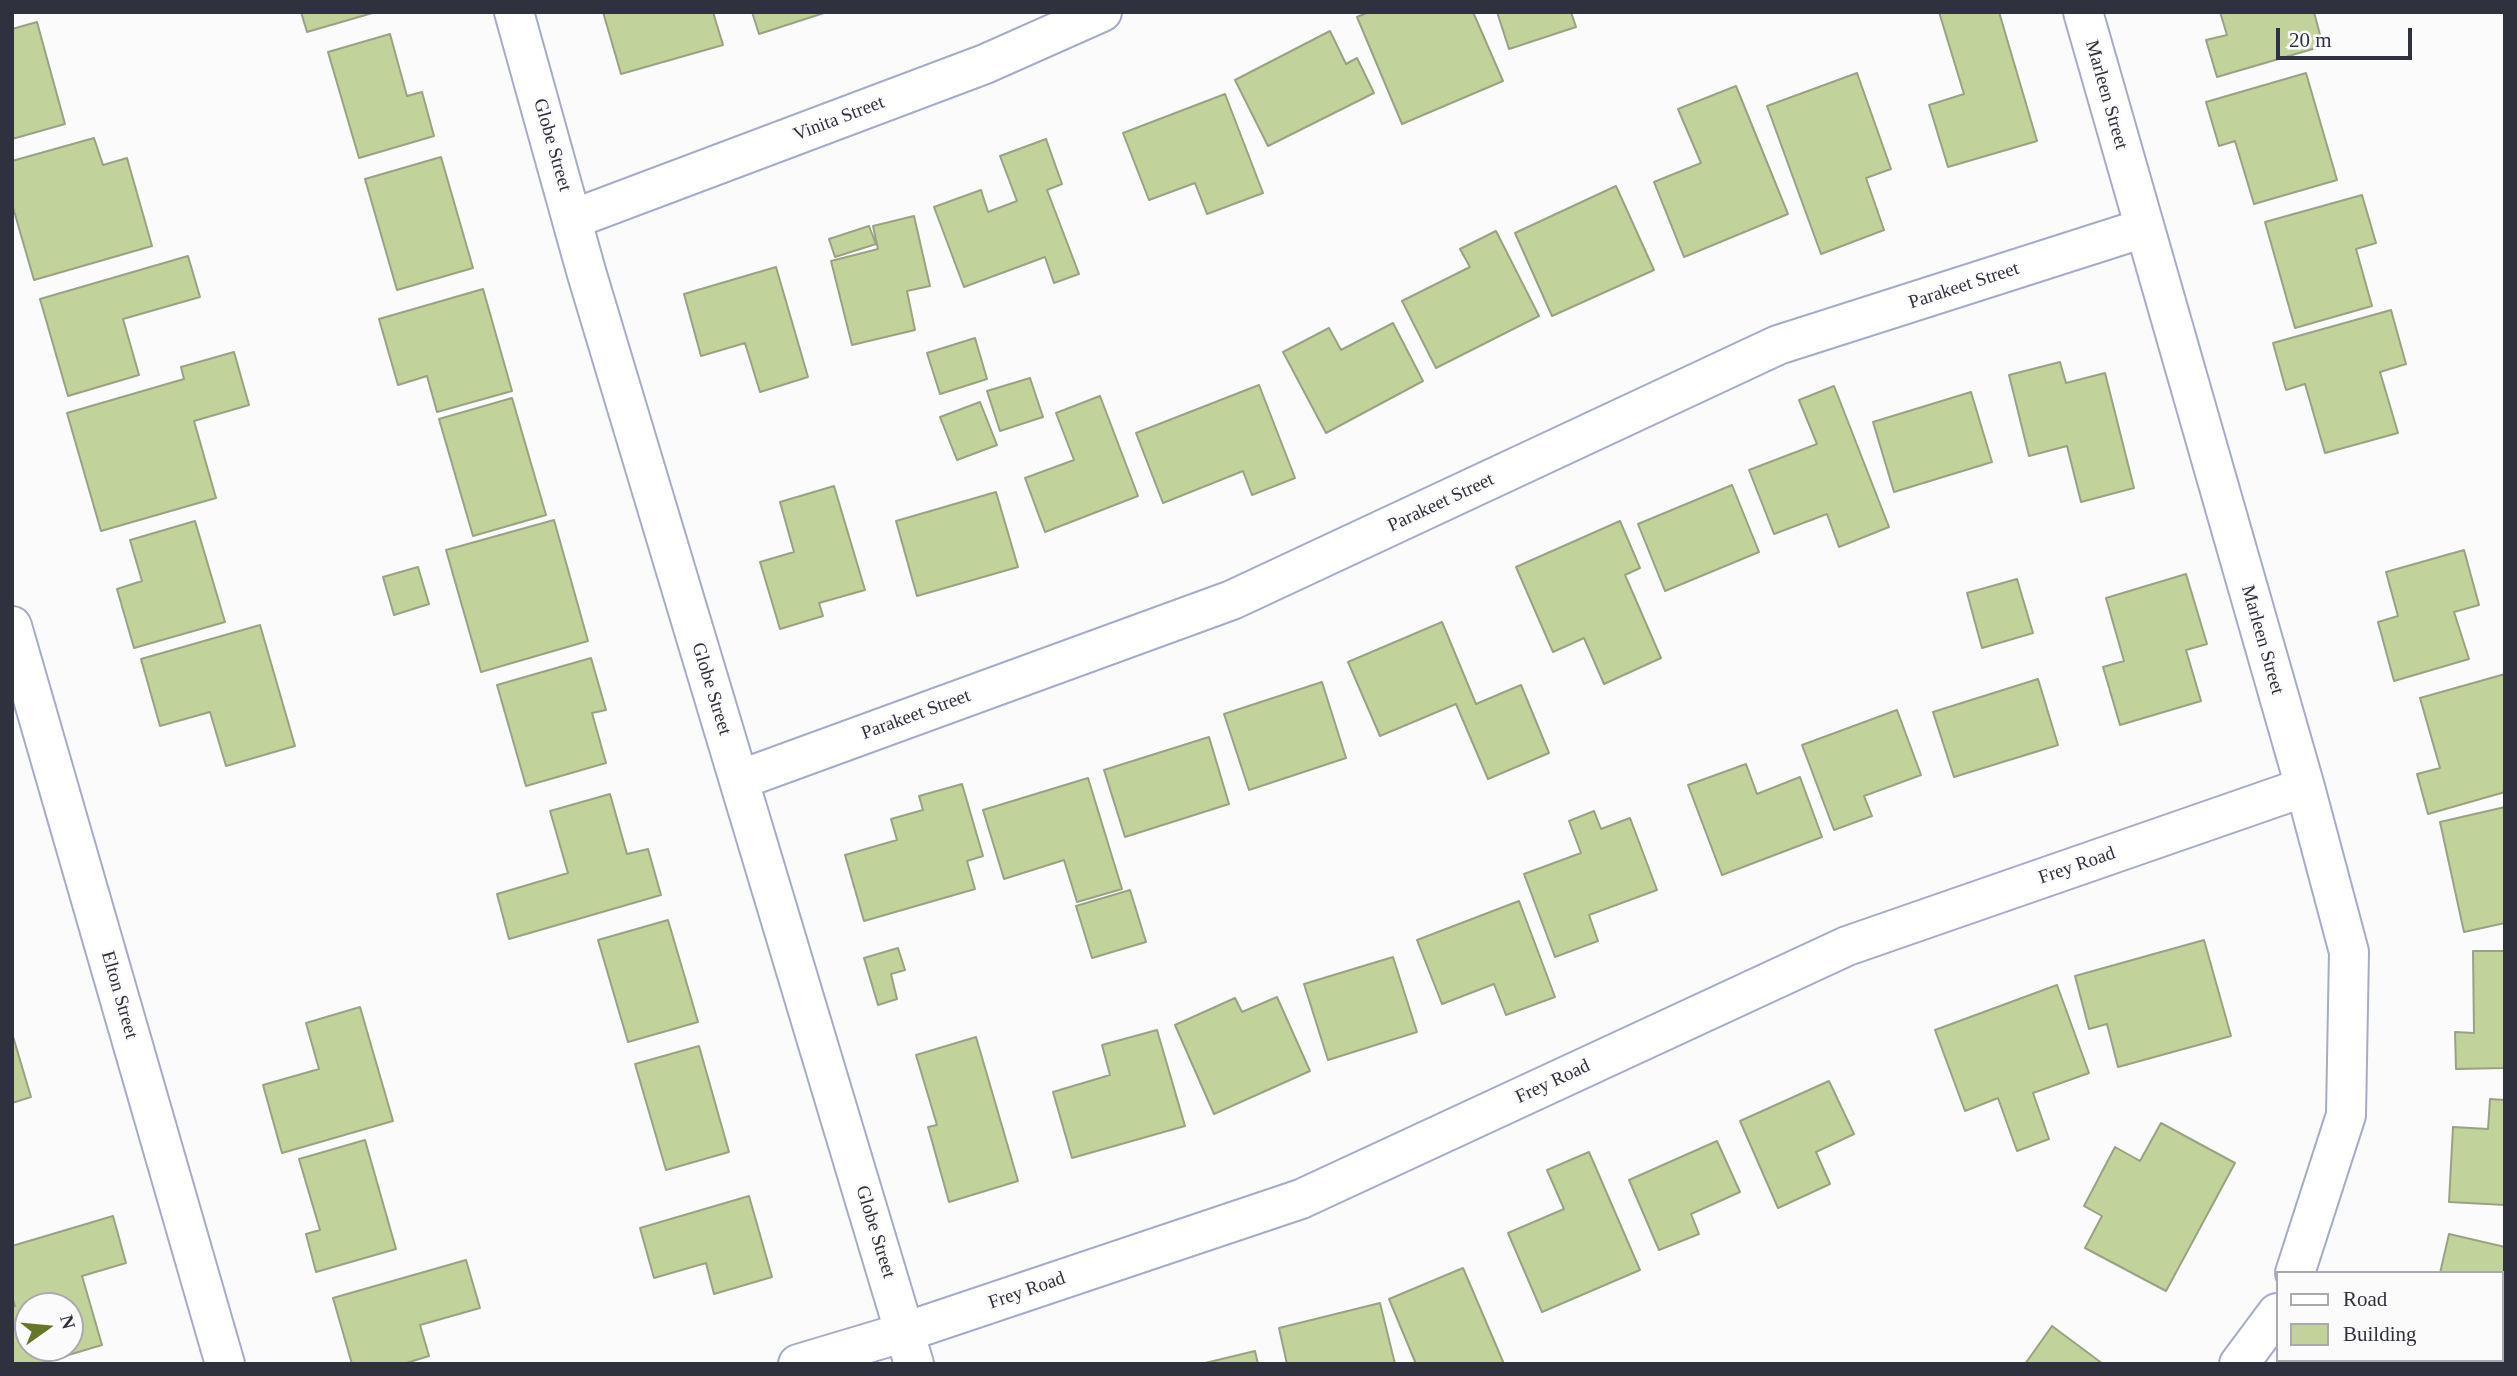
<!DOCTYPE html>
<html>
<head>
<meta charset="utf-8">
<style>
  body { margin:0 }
  #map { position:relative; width:2517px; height:1376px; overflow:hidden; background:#fbfbfb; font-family:Georgia,serif }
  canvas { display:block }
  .frame { position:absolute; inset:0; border:14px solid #2f313e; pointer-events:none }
  .legend { position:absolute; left:2276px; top:1271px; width:228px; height:91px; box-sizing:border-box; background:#fbfbfb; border:2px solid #a9aaaf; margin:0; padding:9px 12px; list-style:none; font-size:21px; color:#2f313e }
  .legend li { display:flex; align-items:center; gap:14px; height:35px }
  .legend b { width:35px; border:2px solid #a9aaaf }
  .north { position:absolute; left:14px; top:1292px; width:70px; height:70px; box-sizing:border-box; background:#fbfbfb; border:2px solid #a9aaaf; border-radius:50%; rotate:75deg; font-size:19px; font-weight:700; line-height:28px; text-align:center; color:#2f313e }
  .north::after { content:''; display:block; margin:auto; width:24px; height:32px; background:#667827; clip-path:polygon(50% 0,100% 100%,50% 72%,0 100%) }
  .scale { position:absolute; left:2276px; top:28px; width:136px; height:32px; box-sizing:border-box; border:4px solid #2f313e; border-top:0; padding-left:9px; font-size:21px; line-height:24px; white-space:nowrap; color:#2f313e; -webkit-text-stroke:5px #fbfbfb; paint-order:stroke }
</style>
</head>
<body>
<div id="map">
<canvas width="2517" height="1376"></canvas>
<div class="frame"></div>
<ul class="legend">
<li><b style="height:9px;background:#fff"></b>Road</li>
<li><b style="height:19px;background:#c2d29b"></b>Building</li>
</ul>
<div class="north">N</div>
<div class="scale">20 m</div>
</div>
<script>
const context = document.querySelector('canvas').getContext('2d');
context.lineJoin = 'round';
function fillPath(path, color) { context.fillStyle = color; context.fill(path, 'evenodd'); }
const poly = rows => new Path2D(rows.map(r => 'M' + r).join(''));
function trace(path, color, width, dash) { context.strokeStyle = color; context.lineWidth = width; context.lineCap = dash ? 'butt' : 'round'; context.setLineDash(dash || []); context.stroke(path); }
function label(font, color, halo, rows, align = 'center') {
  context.font = font + ' Georgia,serif'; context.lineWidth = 5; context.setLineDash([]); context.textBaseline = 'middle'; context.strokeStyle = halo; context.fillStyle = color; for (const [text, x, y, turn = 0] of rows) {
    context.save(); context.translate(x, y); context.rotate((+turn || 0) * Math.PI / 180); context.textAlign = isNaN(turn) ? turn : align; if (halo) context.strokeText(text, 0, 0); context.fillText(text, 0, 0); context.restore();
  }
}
const building = poly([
  [301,12,376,12,307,32,301,12],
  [603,12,713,12,723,45,621,74,603,12],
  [752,12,827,12,759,34,752,12],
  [1369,12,1473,12,1503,81,1402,124,1357,17,1369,12],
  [1497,12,1571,12,1576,27,1509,49,1497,12],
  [1939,12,1999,12,2037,141,1948,167,1929,105,1964,94,1939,12],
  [2220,12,2314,12,2323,46,2217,77,2206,40,2227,35,2220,12],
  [37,22,65,124,12,139,12,29,37,22],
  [1330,31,1346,64,1357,58,1374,93,1268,146,1235,80,1330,31],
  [390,34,407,96,422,92,434,136,359,158,328,52,390,34],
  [1857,73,1891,169,1866,178,1884,230,1821,254,1767,106,1857,73],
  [2306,73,2337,180,2254,204,2235,141,2219,146,2206,102,2306,73],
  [1736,86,1788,214,1684,257,1654,182,1701,163,1678,109,1736,86],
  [1225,94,1263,193,1207,214,1195,183,1149,200,1123,133,1225,94],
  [94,138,103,165,127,158,152,246,34,280,12,204,12,161,94,138],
  [1046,139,1062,184,1047,190,1079,274,1054,283,1045,257,964,287,934,207,981,190,988,212,1017,201,1000,156,1046,139],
  [441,157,473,268,397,290,365,179,441,157],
  [1616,186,1654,270,1552,316,1515,233,1616,186],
  [2362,195,2376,243,2356,249,2372,306,2295,328,2265,222,2362,195],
  [914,216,930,286,907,291,915,330,852,345,831,261,878,249,873,226,914,216],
  [869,226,876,244,835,257,829,239,869,226],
  [1496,231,1539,316,1436,368,1402,301,1470,267,1460,249,1496,231],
  [188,256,200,297,123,319,139,375,68,396,40,299,188,256],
  [776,267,808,377,760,392,745,343,701,356,684,294,776,267],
  [483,289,512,391,437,412,427,376,398,385,379,319,483,289],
  [2391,310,2406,364,2380,372,2398,433,2325,453,2305,384,2286,390,2273,343,2391,310],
  [1393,323,1423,381,1326,433,1283,352,1329,328,1341,350,1393,323],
  [975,338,987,379,940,394,927,353,975,338],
  [234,352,249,405,194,421,216,498,101,531,67,413,184,379,181,367,234,352],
  [2060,362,2066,383,2105,373,2134,488,2081,502,2067,446,2029,456,2009,375,2060,362],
  [1030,378,1043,417,1000,431,987,391,1030,378],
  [1259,385,1295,478,1252,495,1243,471,1163,503,1136,433,1259,385],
  [1834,386,1889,527,1839,547,1827,514,1774,534,1749,470,1817,444,1799,400,1834,386],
  [1971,392,1992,462,1894,492,1873,422,1971,392],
  [1100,396,1138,496,1045,532,1025,478,1074,460,1056,413,1100,396],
  [512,398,546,515,473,536,439,419,512,398],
  [980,402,997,445,957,460,940,417,980,402],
  [1732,485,1759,552,1665,591,1638,524,1732,485],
  [834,486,865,590,819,603,823,616,780,629,760,562,794,552,780,502,834,486],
  [996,492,1018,567,917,596,896,521,996,492],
  [554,520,588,641,481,672,446,550,554,520],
  [195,521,225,622,134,648,117,589,142,581,130,540,195,521],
  [1620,521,1640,568,1625,575,1661,658,1604,684,1584,638,1553,652,1516,567,1620,521],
  [2464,550,2479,605,2454,612,2469,659,2394,681,2378,622,2398,616,2386,572,2464,550],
  [418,567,429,604,394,615,383,577,418,567],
  [2186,574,2207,644,2186,650,2201,701,2120,725,2103,667,2124,661,2106,598,2186,574],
  [2017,579,2033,633,1982,648,1967,593,2017,579],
  [1442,622,1476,704,1521,685,1549,753,1488,779,1456,704,1380,736,1348,662,1442,622],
  [260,625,295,746,226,766,210,712,160,726,141,659,260,625],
  [591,658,606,710,592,713,606,763,526,786,497,685,591,658],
  [2505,674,2505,792,2428,814,2417,774,2440,768,2420,698,2505,674],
  [2038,679,2058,745,1954,777,1933,712,2038,679],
  [1322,682,1346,758,1249,790,1224,714,1322,682],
  [1897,710,1921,775,1864,796,1872,816,1834,830,1802,745,1897,710],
  [1209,737,1229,804,1125,837,1104,770,1209,737],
  [1746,764,1757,794,1800,777,1822,837,1722,875,1688,785,1746,764],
  [1088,778,1122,889,1077,902,1064,860,1004,879,983,810,1088,778],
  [962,784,983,856,967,861,975,889,864,921,845,855,897,840,891,819,923,810,919,796,962,784],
  [610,794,627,854,648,849,661,895,509,939,497,894,568,873,550,811,610,794],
  [2505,807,2505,923,2464,932,2440,822,2505,807],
  [1594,811,1601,829,1630,818,1657,890,1589,915,1598,941,1555,957,1524,874,1581,853,1569,821,1594,811],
  [1130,890,1146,942,1092,958,1076,906,1130,890],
  [1519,901,1555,997,1506,1015,1494,984,1442,1004,1417,940,1519,901],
  [668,920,698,1022,628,1042,598,940,668,920],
  [2204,940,2231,1036,2118,1067,2107,1024,2089,1029,2075,976,2204,940],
  [898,948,905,970,891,974,897,999,878,1005,864,958,898,948],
  [2473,951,2505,951,2505,1068,2456,1069,2455,1032,2474,1033,2473,951],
  [1393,957,1417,1032,1328,1060,1304,984,1393,957],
  [2057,985,2089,1073,2033,1093,2049,1139,2017,1151,1998,1098,1965,1111,1935,1030,2057,985],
  [1277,997,1310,1071,1214,1114,1175,1025,1235,998,1242,1012,1277,997],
  [360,1007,393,1121,282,1153,263,1085,319,1069,306,1023,360,1007],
  [1157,1030,1185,1126,1072,1158,1053,1092,1110,1075,1102,1045,1157,1030],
  [12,1033,31,1097,12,1103,12,1033],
  [976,1037,1018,1181,949,1202,928,1127,937,1125,916,1055,976,1037],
  [699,1046,729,1152,666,1170,635,1064,699,1046],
  [1829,1081,1854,1134,1816,1152,1830,1184,1778,1208,1740,1121,1829,1081],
  [2490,1099,2505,1100,2505,1205,2449,1202,2453,1127,2488,1129,2490,1099],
  [2161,1123,2235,1163,2166,1291,2085,1248,2102,1216,2084,1206,2115,1147,2140,1161,2161,1123],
  [365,1140,396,1249,316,1272,306,1234,320,1230,299,1159,365,1140],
  [1717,1141,1740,1192,1691,1214,1699,1234,1659,1250,1629,1180,1717,1141],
  [1589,1152,1640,1270,1542,1312,1508,1233,1564,1209,1547,1170,1589,1152],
  [749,1196,772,1277,714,1294,706,1263,654,1278,640,1228,749,1196],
  [113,1216,126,1263,82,1276,102,1345,38,1364,12,1364,12,1307,15,1306,12,1296,12,1246,113,1216],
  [28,1306,70,1306,70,1348,28,1348,28,1306],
  [2449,1234,2505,1247,2505,1270,2501,1286,2501,1273,2440,1273,2449,1234],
  [466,1260,480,1308,420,1325,429,1356,403,1364,352,1364,333,1298,466,1260],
  [1463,1268,1504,1364,1416,1364,1389,1299,1463,1268],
  [2501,1298,2505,1299,2505,1334,2501,1349,2501,1298],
  [1380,1303,1395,1364,1287,1364,1279,1328,1380,1303],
  [2052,1326,2103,1364,2025,1364,2052,1326],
  [1255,1351,1258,1364,1201,1364,1255,1351]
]);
fillPath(building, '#c2d29b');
trace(building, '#99a283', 2);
const minor = poly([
  [514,12,586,271,914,1364],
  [2083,12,2305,787,2349,952,2346,1115,2295,1273],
  [573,219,985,64,1102,12],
  [12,626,225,1364],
  [739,780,1232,600,1778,345,2144,228],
  [798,1364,905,1332,1301,1199,1847,946,2305,787],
  [2239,1364,2277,1313]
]);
trace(minor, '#a5abca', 42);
trace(minor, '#fff', 38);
label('19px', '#2f313e', '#fbfbfb', [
  ["Marleen Street",2106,95,74],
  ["Vinita Street",839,119,-21],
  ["Globe Street",552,145,74],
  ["Parakeet Street",1964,286,-18],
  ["Parakeet Street",1441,503,-25],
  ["Marleen Street",2262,640,74],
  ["Globe Street",711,689,73],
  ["Parakeet Street",916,715,-20],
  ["Frey Road",2077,866,-19],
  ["Elton Street",119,995,74],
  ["Frey Road",1553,1082,-25],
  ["Globe Street",875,1232,73],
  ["Frey Road",1027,1291,-19]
]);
</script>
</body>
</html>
